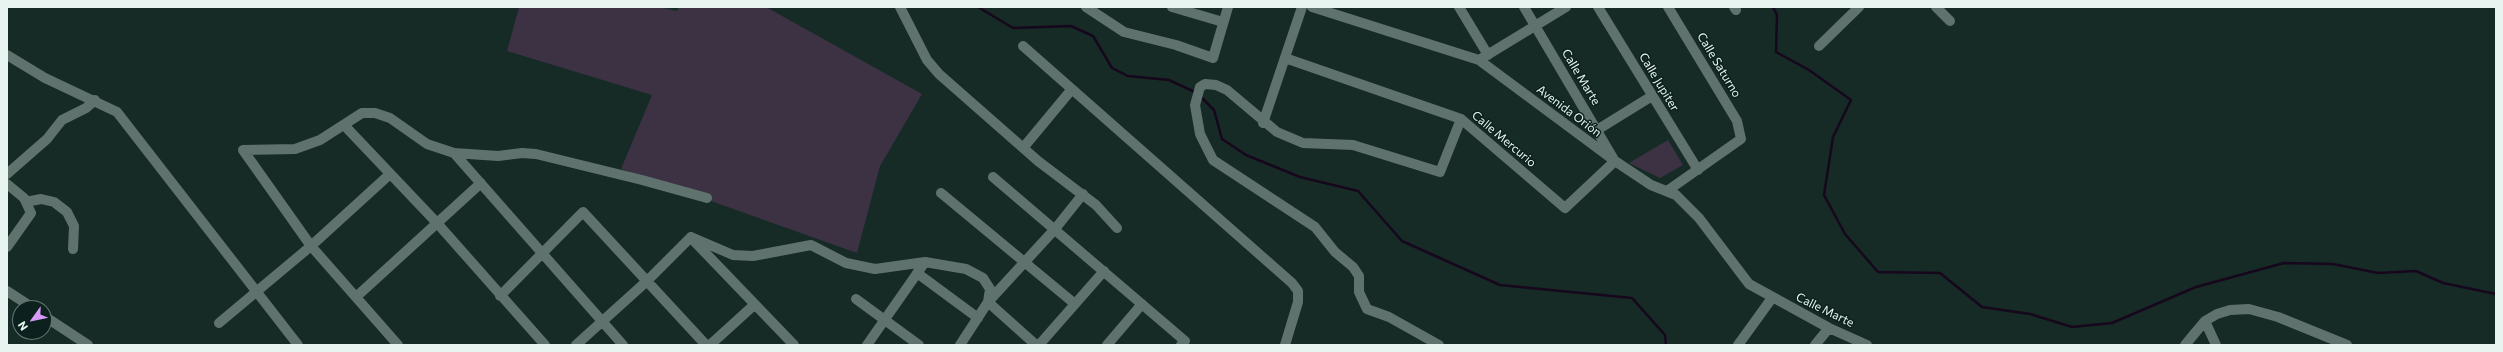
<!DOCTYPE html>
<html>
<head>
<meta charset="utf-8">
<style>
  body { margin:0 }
  #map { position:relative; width:2503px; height:352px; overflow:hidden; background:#162b26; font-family:Commissioner,sans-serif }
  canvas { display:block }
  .frame { position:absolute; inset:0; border:8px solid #e7f4f0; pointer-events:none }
  .north { position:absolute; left:12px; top:300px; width:40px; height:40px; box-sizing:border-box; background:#0c211d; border:1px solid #647571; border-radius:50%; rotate:237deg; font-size:11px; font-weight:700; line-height:16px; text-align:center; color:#e7f4f0 }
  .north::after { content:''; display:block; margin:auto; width:14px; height:18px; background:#d89af8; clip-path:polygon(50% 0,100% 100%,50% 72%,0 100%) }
</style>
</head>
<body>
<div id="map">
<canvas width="2503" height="352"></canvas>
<div class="frame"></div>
<div class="north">N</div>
</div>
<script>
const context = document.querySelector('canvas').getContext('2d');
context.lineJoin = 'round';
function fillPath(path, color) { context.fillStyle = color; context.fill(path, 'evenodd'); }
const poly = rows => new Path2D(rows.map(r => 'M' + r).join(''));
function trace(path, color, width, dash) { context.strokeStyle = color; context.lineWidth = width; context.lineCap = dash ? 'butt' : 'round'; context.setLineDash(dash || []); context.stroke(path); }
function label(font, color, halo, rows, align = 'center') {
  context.font = font + ' Commissioner,sans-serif'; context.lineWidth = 3; context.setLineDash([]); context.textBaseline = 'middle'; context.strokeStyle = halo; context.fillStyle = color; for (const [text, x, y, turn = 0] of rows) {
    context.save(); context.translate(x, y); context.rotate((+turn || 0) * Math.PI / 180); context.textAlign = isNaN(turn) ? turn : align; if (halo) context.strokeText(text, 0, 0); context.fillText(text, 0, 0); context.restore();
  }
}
fillPath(poly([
  [519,7,659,7,677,11,679,7,766,7,922,94,880,166,857,253,621,169,652,95,507,51],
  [1668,140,1683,165,1660,178,1629,163]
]), '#3d3144');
trace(poly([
  [978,7,1013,28,1071,26,1093,36,1112,68,1128,76,1169,80,1197,93],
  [1773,7,1777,15,1776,52,1809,70,1851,100,1833,137,1824,195,1845,234,1878,272,1940,273,1982,307,2030,314,2072,327,2112,323,2196,287,2284,263,2333,264,2378,273,2416,271,2443,283,2496,294],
  [1200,96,1214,110,1222,139,1246,155,1300,177,1358,191,1402,241,1500,285,1632,298,1665,335,1666,345]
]), '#16071d', 2.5);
trace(poly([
  [900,7,927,60,939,74,1038,161,1096,205,1117,228],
  [1086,7,1124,32,1176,45,1213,58,1228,7],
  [1172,7,1223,22],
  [1312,7,1479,60,1615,161,1651,185,1676,195,1699,218,1749,284,1829,328,1867,345],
  [1459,7,1488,55],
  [1524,7,1613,158],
  [1598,7,1698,170],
  [1734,7,1736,10],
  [1936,7,1950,21],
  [1023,46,1292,283,1298,291,1298,302,1285,345],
  [1819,46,1859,7],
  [7,55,45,78,117,112,298,345],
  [1285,58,1461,119,1565,208,1615,161],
  [1479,60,1566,7],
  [1263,123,1302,7],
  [344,125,437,223,545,345],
  [1597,130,1652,96],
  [1023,148,1072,89],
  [243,150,295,149,320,140,362,113,375,113,390,118,427,144,454,153,498,156,522,153,536,154,642,180,707,198],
  [243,150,311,246,398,345],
  [454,153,623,345],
  [7,174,47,139,62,120,86,108,95,100],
  [993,177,1185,341,1181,345],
  [7,184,24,198,31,213,7,247],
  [1667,191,1741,139,1737,121,1668,7],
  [941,193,1075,304],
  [26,202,41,199,54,202,67,212,74,226,73,249],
  [691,237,733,255,753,256,811,245,846,263,875,269,925,262,966,269,983,278,990,289,988,302,960,345],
  [694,241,794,345],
  [917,273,978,318],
  [7,291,33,308],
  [500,296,583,212,706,345],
  [356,297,481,183],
  [856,299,919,345],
  [44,316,88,345],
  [2205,321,2216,345],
  [219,323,311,246,390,174],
  [576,345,647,281,691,237],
  [710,345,754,305],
  [867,345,925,262],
  [1036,345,988,302,1055,229,1083,194],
  [1039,345,1104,271],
  [1107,345,1142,304],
  [1439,345,1389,317,1367,309,1359,292,1359,276,1353,267,1335,252,1315,227,1213,160,1200,134,1195,105,1200,87,1205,84,1216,85,1227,90,1277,132,1303,143,1353,145,1440,172,1461,119],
  [1738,345,1772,298],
  [1815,345,1829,328],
  [2185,345,2205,321,2217,314,2230,310,2249,309,2278,317,2347,345]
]), '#60726d', 10);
label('12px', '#e7f4f0', '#0c211d', [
  ["Calle Saturno",1719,65,59],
  ["Calle Marte",1581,77,59],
  ["Calle Jupiter",1659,82,59],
  ["Avenida Orión",1569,111,37],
  ["Calle Mercurio",1504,139,40],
  ["Calle Marte",1825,310,26]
]);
</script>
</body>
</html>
